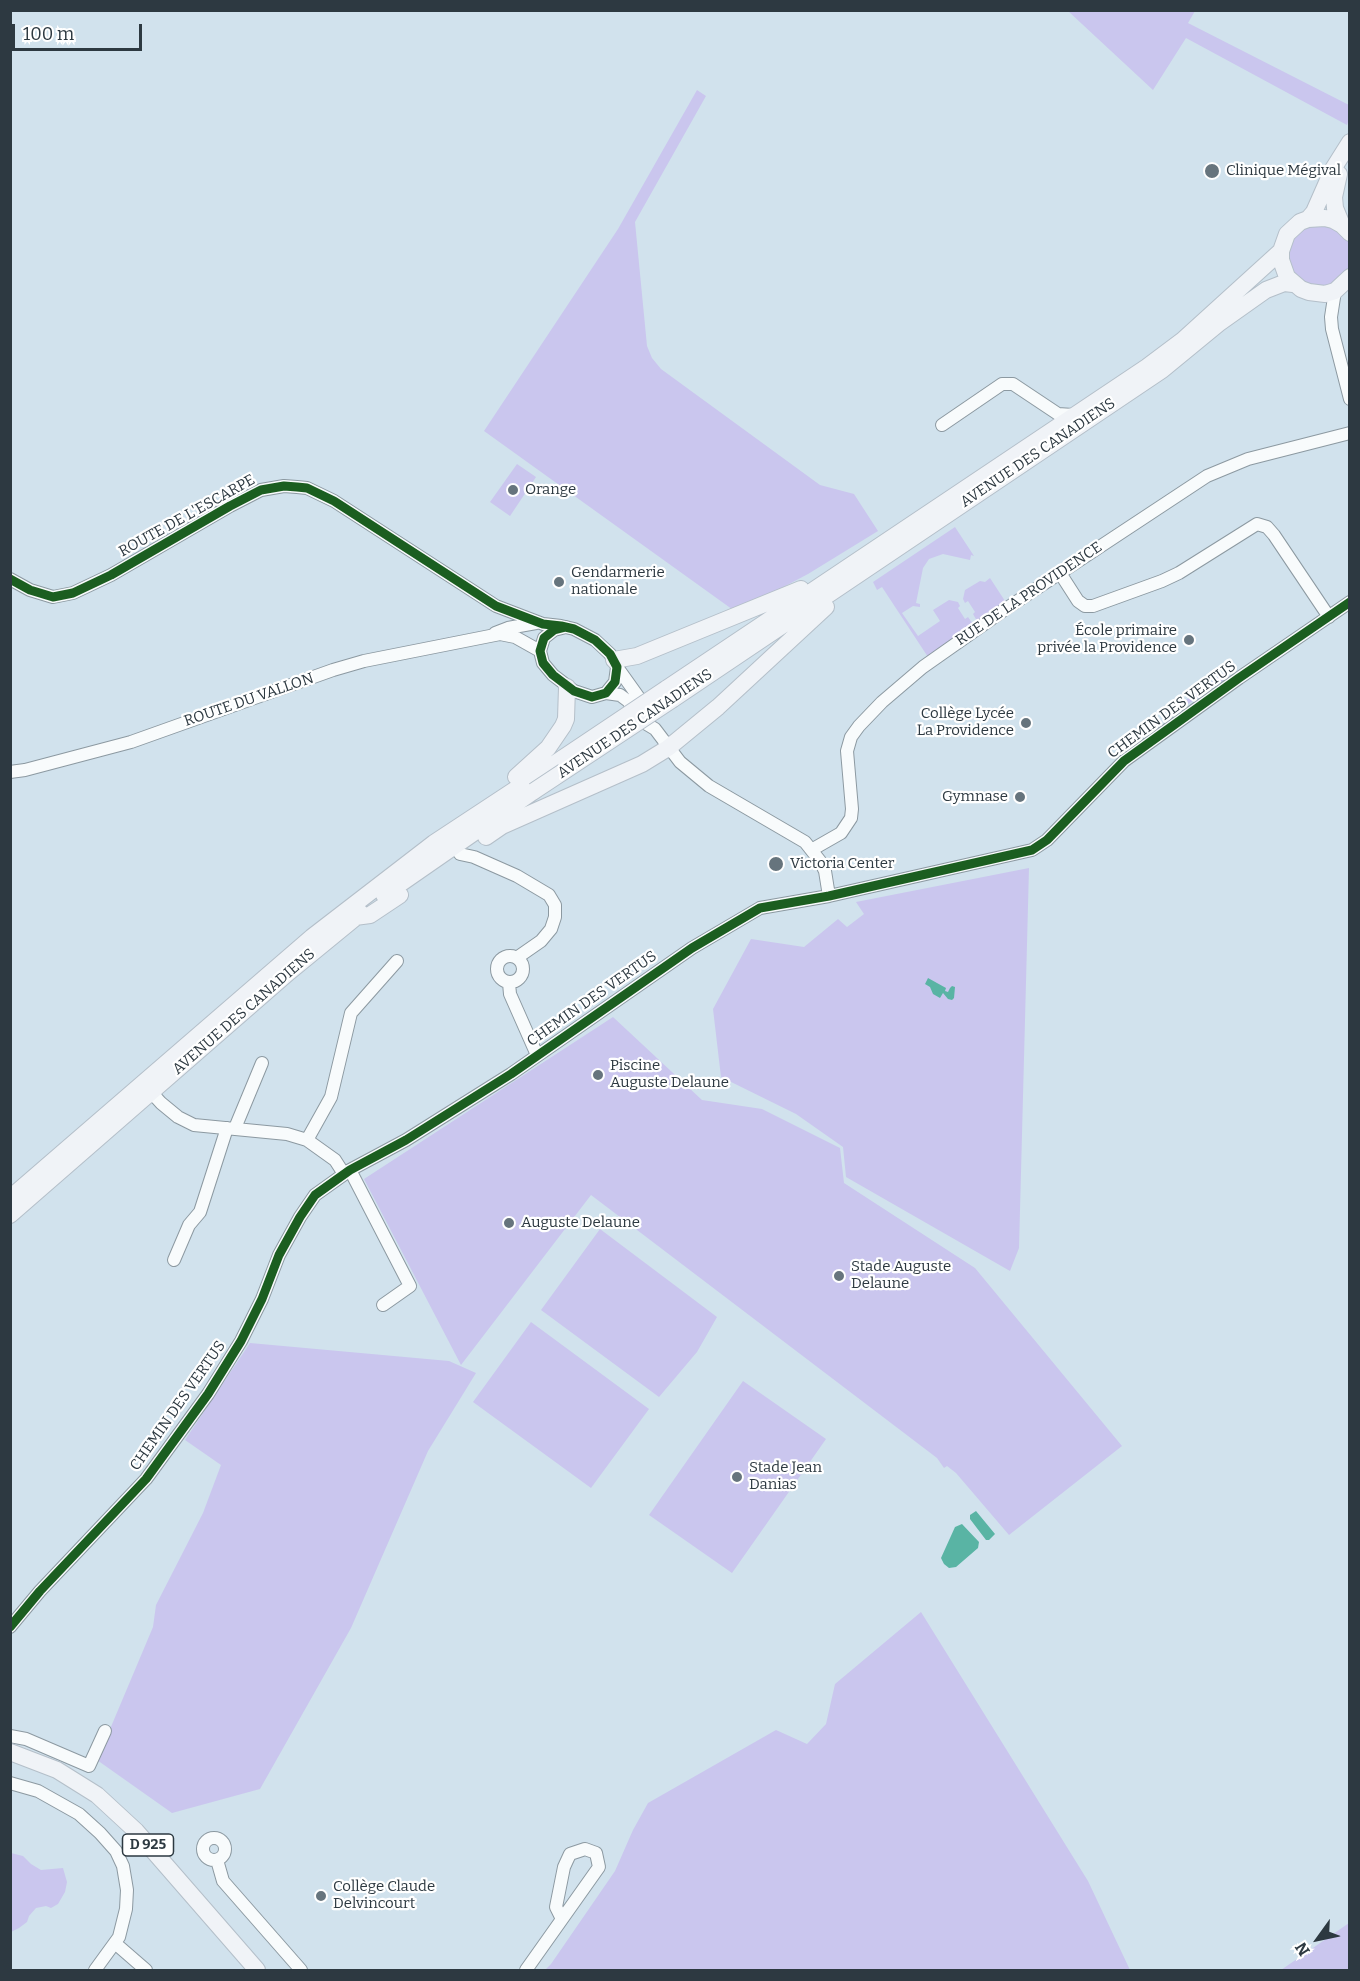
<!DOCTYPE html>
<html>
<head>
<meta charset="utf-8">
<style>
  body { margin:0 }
  #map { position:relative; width:1360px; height:1981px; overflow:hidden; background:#d1e2ed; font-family:Bitter,serif }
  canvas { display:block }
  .frame { position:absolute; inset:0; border:12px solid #2d3941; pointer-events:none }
  .north { position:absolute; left:1288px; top:1909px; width:60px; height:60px; -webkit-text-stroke:4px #fff; paint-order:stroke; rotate:237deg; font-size:16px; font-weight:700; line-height:24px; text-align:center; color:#2d3941 }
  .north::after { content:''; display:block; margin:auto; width:21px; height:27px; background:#2d3941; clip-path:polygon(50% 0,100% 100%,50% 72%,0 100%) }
  .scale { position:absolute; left:12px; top:24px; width:130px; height:27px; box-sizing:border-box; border:3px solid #2d3941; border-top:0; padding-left:8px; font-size:18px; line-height:21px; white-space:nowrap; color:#2d3941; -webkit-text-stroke:4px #fff; paint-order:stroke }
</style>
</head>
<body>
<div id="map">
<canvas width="1360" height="1981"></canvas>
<div class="frame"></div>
<div class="north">N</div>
<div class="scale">100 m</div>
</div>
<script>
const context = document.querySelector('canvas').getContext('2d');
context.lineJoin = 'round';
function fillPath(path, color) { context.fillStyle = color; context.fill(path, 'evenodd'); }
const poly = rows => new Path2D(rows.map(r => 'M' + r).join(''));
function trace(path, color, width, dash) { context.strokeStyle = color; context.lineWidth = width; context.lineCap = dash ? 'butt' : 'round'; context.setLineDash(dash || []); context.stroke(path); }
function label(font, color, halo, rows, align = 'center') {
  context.font = font + ' Bitter,serif'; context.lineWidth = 4.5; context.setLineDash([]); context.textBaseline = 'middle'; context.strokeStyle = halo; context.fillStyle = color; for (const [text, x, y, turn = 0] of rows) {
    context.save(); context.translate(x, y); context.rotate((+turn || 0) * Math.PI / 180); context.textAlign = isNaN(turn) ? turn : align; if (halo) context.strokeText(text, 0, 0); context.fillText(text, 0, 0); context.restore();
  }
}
fillPath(poly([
  [1068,11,1195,11,1188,23,1349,105,1349,119,1347,125,1186,38,1153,90],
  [697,90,706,96,635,222,647,346,652,358,661,369,820,485,854,494,878,531,808,574,736,612,484,431,618,229],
  [1316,222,1345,234,1349,243,1349,267,1345,275,1327,287,1316,288,1297,279,1286,260,1296,230],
  [517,464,536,477,510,516,490,502],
  [955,527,974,556,971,555,970,560,943,554,929,559,923,568,916,603,920,604,920,607,913,606,902,613,918,636,940,621,933,610,949,600,958,602,960,606,958,608,965,619,968,617,973,624,928,657,882,587,877,590,873,582],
  [990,578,1005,601,977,621,973,614,975,612,968,601,965,603,963,599,965,590,980,581,985,582],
  [1224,673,1229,677,1176,712,1176,707],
  [1029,868,1019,1248,1010,1271,846,1177,843,1147,796,1114,721,1077,713,1009,751,939,804,947,838,919,847,927,864,914,856,902],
  [613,1017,702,1100,762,1109,840,1148,844,1183,975,1268,1122,1446,1009,1535,956,1473,947,1466,944,1468,937,1458,591,1195,461,1365,364,1179],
  [600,1229,717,1317,697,1352,659,1397,541,1310],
  [531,1322,649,1409,591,1488,473,1402],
  [250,1343,449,1361,476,1373,428,1451,351,1628,260,1789,172,1813,97,1760,153,1627,156,1605,203,1513,221,1465,185,1440],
  [743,1381,826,1439,732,1573,649,1515],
  [921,1612,1088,1881,1130,1970,545,1970,551,1964,615,1871,633,1830,648,1803,776,1730,807,1744,826,1724,835,1684],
  [11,1853,23,1856,31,1864,41,1870,63,1868,67,1882,65,1892,58,1904,51,1908,46,1906,36,1908,29,1916,27,1922,19,1928,11,1932],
  [1349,1923,1349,1970,1281,1970]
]), '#cac6ee');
fillPath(poly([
  [928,978,946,988,945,991,948,992,950,988,952,986,955,987,954,998,952,1000,948,999,943,993,940,998,933,994,930,987,925,984],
  [976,1511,995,1534,989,1540,986,1540,970,1519,970,1515],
  [962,1524,979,1542,978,1548,956,1567,949,1568,944,1564,941,1558,955,1527]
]), '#59b4a4');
const minor = poly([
  [1335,291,1331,317,1332,329,1350,399],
  [942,425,1002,384,1013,384,1058,414,1073,415],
  [1060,573,1078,601,1085,606,1093,606,1162,581,1179,573,1257,524,1267,527,1274,535,1329,617],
  [10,579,30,590,53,597,73,593,111,575,230,506,261,490,284,486,297,487,307,488,334,501,496,606,543,624,561,626,574,629,595,640,610,654,617,667,615,682,606,693,592,697,574,691,553,675,543,663,540,651,544,638,554,630,566,627],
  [495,633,508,628,536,623],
  [617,667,647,709],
  [606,693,620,695,628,701,645,723,655,729,680,762,709,786,805,842,820,861,825,871,829,896],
  [10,772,25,770,131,742,333,670,364,661,500,634,515,637,540,651],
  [813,849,841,833,851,818,852,809,847,751,851,737,859,726,882,702,923,667,1004,610,1207,476,1248,459,1350,433],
  [460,854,474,857,517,876,549,895,555,905,555,917,551,929,541,941,518,957],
  '497 969a13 13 0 1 1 26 0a13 13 0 1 1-26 0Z',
  [509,983,510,994,537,1055],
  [151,1092,161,1103,178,1117,194,1125,287,1134,307,1140,335,1160,344,1174],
  [235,1128,262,1063],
  [307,1140,331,1097,351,1013,397,961],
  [350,1170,410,1286,383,1305],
  [174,1260,189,1225,200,1212,227,1128],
  [10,1627,40,1591,146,1479,208,1394,241,1341,262,1299,279,1255,300,1217,315,1195,350,1170,406,1140,511,1074,692,948,760,908,829,896,1032,850,1047,840,1124,761,1239,678,1350,602],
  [10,1736,26,1739,89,1766,105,1731],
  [10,1783,38,1791,79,1814,100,1833,116,1851,123,1866,127,1890,126,1909,119,1937,95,1970],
  '203 1849a11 11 0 1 1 22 0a11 11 0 1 1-22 0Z',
  [217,1860,223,1881,301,1970],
  [116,1944,146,1970],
  [526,1970,599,1867,596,1853,585,1849,570,1854,564,1867,556,1907,562,1919]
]);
const major = poly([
  [1339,174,1334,197,1335,208,1342,225],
  [1308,219,1314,212,1333,169,1350,142],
  [1350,233,1342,225,1333,220,1325,218,1308,219,1300,222,1287,234,1281,251,1281,260,1287,277,1301,289,1309,292,1325,294,1335,291,1350,277],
  [614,660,637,656,801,589],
  [666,689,1147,367,1183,340,1281,251],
  [673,699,1162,370,1218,324,1266,290,1284,283,1293,284],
  [516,777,548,748,563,726,566,719,567,687],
  [486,837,502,826,642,764,668,748,718,707,826,607],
  [384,895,534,791],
  [355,917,370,915,400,895],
  [10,1198,312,937,434,843,563,758],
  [10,1215,289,972,361,913],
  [10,1752,57,1770,97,1795,136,1831,257,1970]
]);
trace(minor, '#8c99a1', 14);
trace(major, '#b4bfc9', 18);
trace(minor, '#f8fbfc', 12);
trace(major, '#f0f3f7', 16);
const majorBridge = poly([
  [563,758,666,689],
  [534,791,673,699]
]);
trace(majorBridge, '#b4bfc9', 18, []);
trace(majorBridge, '#f0f3f7', 16);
trace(poly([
  [10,579,30,590,53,597,73,593,111,575,230,506,261,490,284,486,297,487,307,488,334,501,496,606,543,624,561,626,574,629,595,640,610,654,617,667,615,682,606,693,592,697,574,691,553,675,543,663,540,651,544,638,554,630,566,627],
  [10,1627,40,1591,146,1479,208,1394,241,1341,262,1299,279,1255,300,1217,315,1195,350,1170,406,1140,511,1074,692,948,760,908,829,896,1032,850,1047,840,1124,761,1239,678,1350,602]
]), '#1b5e20', 9);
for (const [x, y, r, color] of [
  [1212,171,8,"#66747d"],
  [513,490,6,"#66747d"],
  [559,582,6,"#66747d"],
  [1189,640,6,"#66747d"],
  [1026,723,6,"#66747d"],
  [1020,797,6,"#66747d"],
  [776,864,8,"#66747d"],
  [598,1075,6,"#66747d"],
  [509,1223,6,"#66747d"],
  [839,1276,6,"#66747d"],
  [737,1477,6,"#66747d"],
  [321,1896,6,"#66747d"]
]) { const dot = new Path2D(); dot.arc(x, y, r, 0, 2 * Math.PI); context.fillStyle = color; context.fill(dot); trace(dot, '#fff', 2); }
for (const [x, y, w] of [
  [148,1845,51]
]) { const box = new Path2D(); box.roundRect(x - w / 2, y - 11, w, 22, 4.5); context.fillStyle = '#fff'; context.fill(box); trace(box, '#2d3941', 1.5); }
label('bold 14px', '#2d3941', null, [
  ["D 925",148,1845]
]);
label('15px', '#2d3941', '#fff', [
  ["Clinique Mégival",1226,171],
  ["Orange",525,490],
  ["Gendarmerie",571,573],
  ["nationale",571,590],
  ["École primaire",1177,631,"right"],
  ["privée la Providence",1177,648,"right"],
  ["Collège Lycée",1014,714,"right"],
  ["La Providence",1014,731,"right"],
  ["Gymnase",1008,797,"right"],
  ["Victoria Center",790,864],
  ["Piscine",610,1066],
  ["Auguste Delaune",610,1083],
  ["Auguste Delaune",521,1223],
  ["Stade Auguste",851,1267],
  ["Delaune",851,1284],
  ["Stade Jean",749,1468],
  ["Danias",749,1485],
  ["Collège Claude",333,1887],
  ["Delvincourt",333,1904]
], 'left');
label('15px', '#2d3941', '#fff', [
  ["AVENUE DES CANADIENS",1038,453,-34],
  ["ROUTE DE L'ESCARPE",187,516,-29],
  ["RUE DE LA PROVIDENCE",1029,594,-34],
  ["ROUTE DU VALLON",249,700,-19],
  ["CHEMIN DES VERTUS",1172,710,-36],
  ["AVENUE DES CANADIENS",635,724,-34],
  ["CHEMIN DES VERTUS",592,999,-35],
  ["AVENUE DES CANADIENS",244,1012,-41],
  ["CHEMIN DES VERTUS",178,1406,-55]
]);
</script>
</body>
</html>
